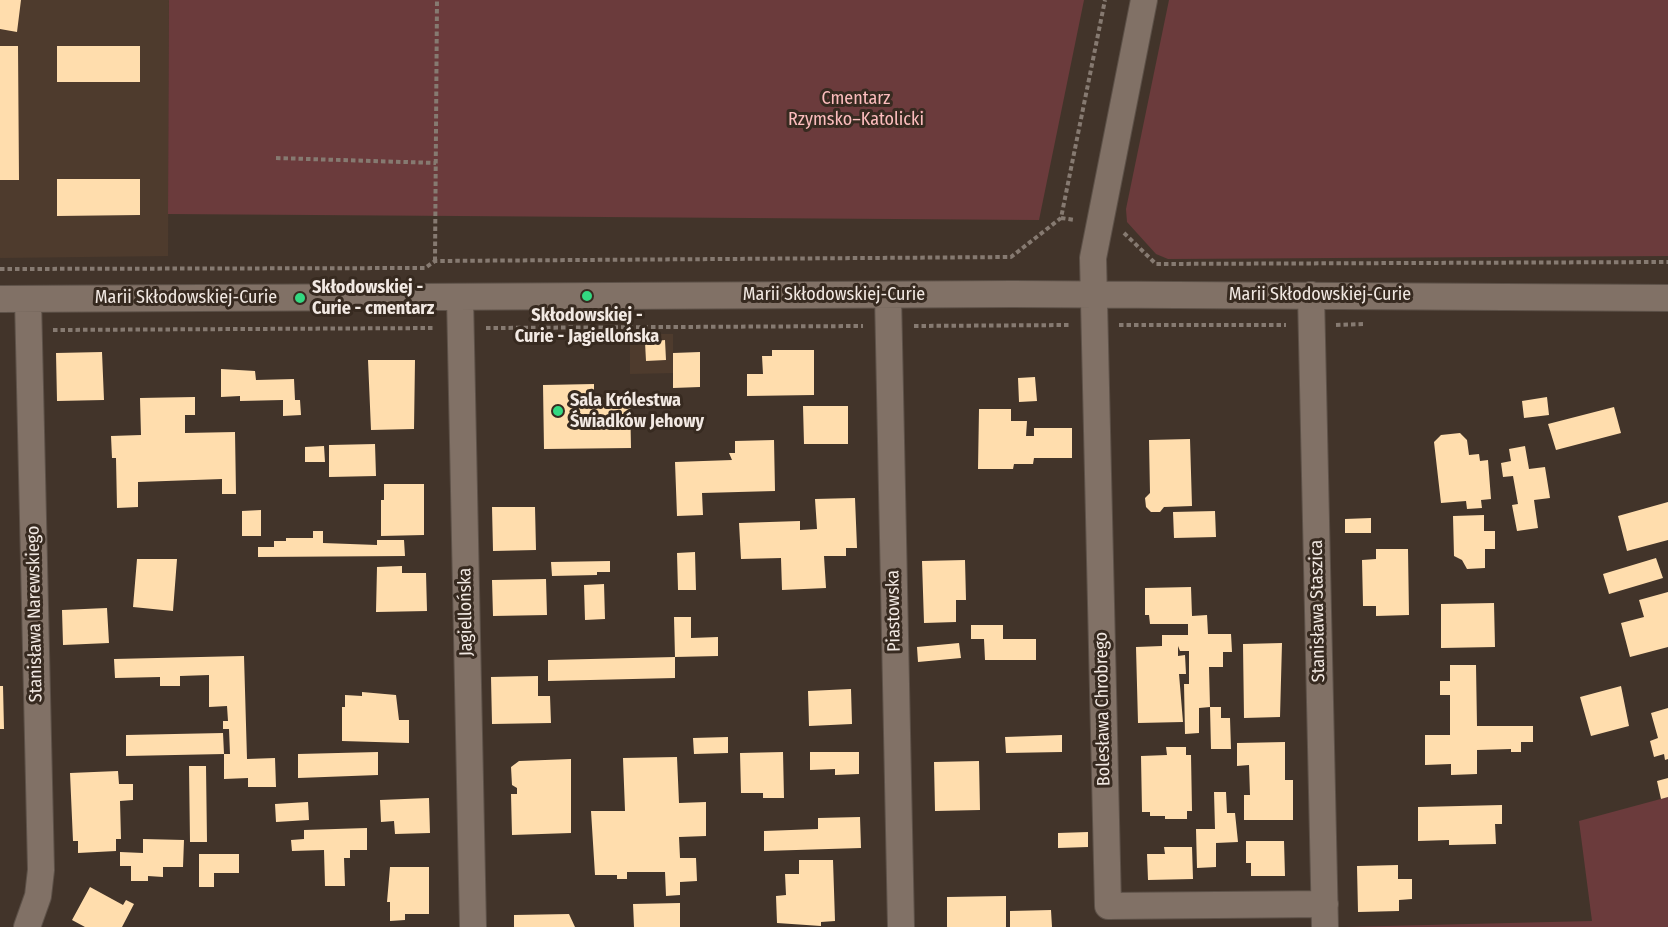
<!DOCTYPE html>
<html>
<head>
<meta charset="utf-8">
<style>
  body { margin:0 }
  canvas { display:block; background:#42342a }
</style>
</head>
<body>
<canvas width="1668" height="927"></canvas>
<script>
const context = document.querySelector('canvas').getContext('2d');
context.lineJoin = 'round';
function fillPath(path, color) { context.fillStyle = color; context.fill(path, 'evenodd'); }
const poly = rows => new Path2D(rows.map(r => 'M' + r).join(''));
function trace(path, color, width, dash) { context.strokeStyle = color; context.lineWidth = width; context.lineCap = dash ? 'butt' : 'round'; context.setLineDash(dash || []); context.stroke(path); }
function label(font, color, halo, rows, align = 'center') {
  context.font = font + ' "Fira Sans Condensed",sans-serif'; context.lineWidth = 6; context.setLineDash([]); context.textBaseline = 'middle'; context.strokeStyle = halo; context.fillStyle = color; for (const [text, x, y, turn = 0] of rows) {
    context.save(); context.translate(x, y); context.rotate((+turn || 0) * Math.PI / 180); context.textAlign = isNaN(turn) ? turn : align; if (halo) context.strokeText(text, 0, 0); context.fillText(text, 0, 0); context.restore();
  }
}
fillPath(poly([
  [0,0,169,0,168,256,0,258],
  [630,334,673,334,673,373,630,374]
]), '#4e3b2d');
fillPath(poly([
  [169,0,1084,0,1039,220,168,214],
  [1169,0,1668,0,1668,256,1168,259,1156,254,1127,222,1126,209],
  [1668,797,1668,927,1345,927,1592,921,1579,821]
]), '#6b3b3c');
fillPath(poly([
  [0,0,21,0,17,32,0,29],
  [0,46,18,46,19,180,0,180],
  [57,46,140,46,140,82,57,82],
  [57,179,140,179,140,215,57,216],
  [665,340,666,360,646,361,645,342],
  [772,350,814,350,814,395,747,396,747,374,763,374,762,356,772,356],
  [102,352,104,400,57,401,56,353],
  [700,352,700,387,673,388,673,353],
  [368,360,415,360,414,429,371,430],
  [221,369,255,371,256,380,294,379,295,400,300,400,301,415,283,416,283,400,240,401,240,396,221,397],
  [1035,377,1037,401,1019,402,1018,378],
  [594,384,594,398,630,397,631,448,544,449,543,385],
  [195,397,195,415,185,415,185,433,235,432,236,494,222,494,222,479,138,482,138,507,117,508,116,458,112,458,111,436,141,435,140,398],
  [1547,397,1549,415,1524,418,1522,401],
  [803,406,848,406,848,444,804,444],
  [1614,407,1621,433,1556,450,1548,424],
  [979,409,1011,409,1011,421,1027,421,1026,436,1034,436,1034,428,1072,428,1072,458,1034,458,1033,464,1014,464,1013,469,978,469],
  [1460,433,1467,440,1469,455,1479,454,1480,461,1488,460,1491,499,1481,500,1482,508,1467,509,1466,501,1441,503,1434,442,1441,435],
  [1190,439,1192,506,1164,507,1160,512,1151,512,1146,507,1145,498,1150,493,1149,440],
  [774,440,775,491,702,493,703,515,677,516,675,462,732,460,729,453,735,453,735,441],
  [375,444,376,476,329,477,329,445],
  [324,446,325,462,305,462,305,447],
  [1525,446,1529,469,1545,467,1550,498,1534,500,1538,528,1517,531,1512,505,1518,504,1513,476,1503,477,1501,463,1511,461,1509,449],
  [384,484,424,484,424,535,381,536,381,500,384,500],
  [855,498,857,548,846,548,846,556,824,556,826,588,782,590,781,558,741,559,739,523,800,521,800,530,817,529,815,499],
  [1668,502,1668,540,1627,551,1618,516],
  [492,507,535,507,536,550,493,551],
  [261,510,261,536,242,536,242,511],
  [1215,511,1216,537,1174,538,1173,512],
  [1484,515,1484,531,1495,531,1495,549,1485,549,1485,568,1467,569,1462,560,1454,556,1453,516],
  [1371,518,1371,533,1345,533,1345,519],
  [313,531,323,531,323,543,377,545,377,540,404,540,405,556,258,557,258,547,274,547,274,541,286,541,286,538,313,538],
  [1376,549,1408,549,1409,615,1376,616,1376,606,1363,606,1362,560,1376,559],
  [695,552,696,590,678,590,677,553],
  [1656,558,1663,578,1609,594,1603,574],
  [137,559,177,559,173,611,133,607],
  [965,560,966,600,956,600,956,622,924,623,922,561],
  [610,561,610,572,597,572,597,575,552,576,551,562],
  [402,566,402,573,426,573,427,611,376,612,377,567],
  [546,579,547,615,493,616,492,580],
  [604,584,605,619,585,620,584,585],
  [1191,587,1192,616,1207,615,1208,634,1231,634,1232,652,1223,652,1223,667,1209,667,1210,707,1199,708,1199,733,1185,734,1184,684,1189,684,1189,651,1180,651,1178,646,1178,656,1185,655,1186,674,1179,674,1183,722,1138,723,1136,647,1162,646,1162,635,1188,635,1188,624,1150,624,1149,615,1145,615,1145,588],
  [1668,592,1668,647,1630,657,1621,623,1644,617,1639,600],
  [1494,603,1495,647,1441,648,1441,604],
  [107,608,109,643,63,645,62,610],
  [674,617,691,617,691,638,718,637,718,656,675,657],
  [971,625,1003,625,1003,639,1036,639,1036,660,985,660,984,639,971,639],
  [959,643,961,658,918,662,917,647],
  [1282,643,1280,717,1244,718,1243,644],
  [244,656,247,759,275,758,276,787,248,787,248,778,224,779,224,754,230,754,229,729,223,729,223,721,228,721,227,706,209,707,209,675,180,676,180,686,160,686,160,677,115,678,114,659],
  [675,657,675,678,548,681,548,660],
  [1450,665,1476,665,1477,726,1533,726,1533,742,1521,742,1521,752,1511,752,1511,749,1477,750,1477,774,1451,775,1451,764,1425,765,1425,735,1450,735,1450,695,1440,695,1440,681,1450,681],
  [538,676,538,696,550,696,551,723,492,724,491,677],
  [0,686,3,686,4,729,0,729],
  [1621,686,1629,726,1591,736,1580,697],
  [851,689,852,724,809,726,808,691],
  [362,692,396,695,399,720,409,720,409,743,342,741,342,707,345,707,345,695,362,696],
  [1210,707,1221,707,1221,718,1230,718,1231,749,1211,749],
  [1668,708,1668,759,1665,760,1664,754,1654,757,1650,741,1658,738,1651,713],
  [223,733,224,754,126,756,126,735],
  [1062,735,1062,752,1006,753,1005,737],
  [728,737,728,753,694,754,693,738],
  [1285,742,1285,780,1293,780,1293,820,1244,820,1244,795,1250,795,1249,765,1237,766,1237,743],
  [1166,747,1186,747,1186,755,1191,755,1192,811,1187,811,1187,819,1165,819,1165,816,1150,816,1150,812,1142,812,1141,756,1167,755],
  [378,752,378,775,298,778,298,754],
  [783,752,784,798,763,798,763,793,741,793,740,753],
  [810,752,859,752,859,774,835,775,835,769,810,770],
  [677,757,679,803,706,802,706,836,679,837,680,858,696,858,697,881,680,882,680,895,666,896,665,872,627,872,627,879,617,879,617,875,595,875,591,811,625,811,623,758],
  [571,759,571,833,512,835,511,794,517,794,517,788,512,785,511,767,519,761],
  [979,761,980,810,935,811,934,762],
  [189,766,206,766,207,842,190,842],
  [118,771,119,784,133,784,133,800,120,801,121,839,116,839,116,851,78,853,78,841,73,841,70,773],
  [1668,778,1668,797,1661,799,1657,781],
  [1214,792,1226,792,1227,813,1235,813,1238,842,1216,843,1216,867,1197,868,1196,829,1215,829],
  [429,798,430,833,395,834,394,821,381,822,380,800],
  [308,802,309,820,276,822,275,804],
  [1502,805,1502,824,1495,824,1496,844,1449,845,1449,840,1418,841,1418,807],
  [860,817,861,848,764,851,764,831,818,829,818,818],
  [367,828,367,850,350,850,350,858,344,858,345,886,325,886,324,850,292,851,291,840,304,839,304,830],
  [1088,832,1088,847,1058,848,1058,833],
  [143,839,184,840,183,867,163,867,163,877,148,876,148,881,131,881,131,866,120,866,120,852,143,853],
  [1246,841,1284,841,1285,876,1251,876,1251,863,1246,863],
  [1164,847,1192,847,1193,879,1148,880,1147,854,1165,854],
  [199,854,239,854,239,873,214,873,214,887,199,887],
  [799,860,833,860,835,921,821,922,821,926,777,923,776,896,786,895,785,874,799,874],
  [1398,865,1398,879,1412,879,1412,899,1399,900,1399,911,1358,912,1357,866],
  [390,867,429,867,429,914,405,914,405,920,390,921,390,902,387,902],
  [90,887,123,905,126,900,134,904,122,927,85,927,72,920],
  [1006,896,1006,927,947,927,947,897],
  [680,903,680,927,634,927,633,904],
  [1051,910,1052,927,1010,927,1010,911],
  [569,914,575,927,514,927,514,915]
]), '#ffddad');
const minor = poly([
  [1144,0,1093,258,1108,906,1325,904],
  [888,295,901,927],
  [1311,295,1325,927],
  [460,297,473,927],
  [0,299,1013,294,1668,298],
  [27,927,38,896,41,870,28,299]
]);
trace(minor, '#5d5148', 28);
trace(poly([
  [276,158,436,163],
  [1061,218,1075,220],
  [1124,233,1156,264,1668,262],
  [435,261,437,0],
  [0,269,425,268,435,261,1011,257,1061,218,1105,0],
  [1119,325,1286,325],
  [1336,325,1365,324],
  [914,326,1069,325],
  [486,328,863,326],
  [53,330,435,328]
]), '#867a71', 4, [4.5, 3]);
trace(minor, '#817166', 26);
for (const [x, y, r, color] of [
  [587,296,6,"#33d881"],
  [300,298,6,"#33d881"],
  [558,411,6,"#33d881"]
]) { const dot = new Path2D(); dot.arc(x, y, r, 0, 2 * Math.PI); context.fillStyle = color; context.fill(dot); trace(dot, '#372a20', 2); }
label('18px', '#fcbdbd', '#372a20', [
  ["Cmentarz",856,99],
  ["Rzymsko–Katolicki",856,120]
]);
label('bold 18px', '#f2e9e3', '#372a20', [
  ["Skłodowskiej -",312,288],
  ["Curie - cmentarz",312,309],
  ["Skłodowskiej -",587,316,"center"],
  ["Curie - Jagiellońska",587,337,"center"],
  ["Sala Królestwa",570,401],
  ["Świadków Jehowy",570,422]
], 'left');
label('18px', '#f2e9e3', '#372a20', [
  ["Marii Skłodowskiej-Curie",834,295],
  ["Marii Skłodowskiej-Curie",1320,295],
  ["Marii Skłodowskiej-Curie",186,298],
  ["Piastowska",894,611,-91],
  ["Stanisława Staszica",1318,611,-91],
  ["Jagiellońska",466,612,-91],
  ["Stanisława Narewskiego",35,614,-91],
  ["Bolesława Chrobrego",1103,709,-91]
]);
</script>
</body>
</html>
